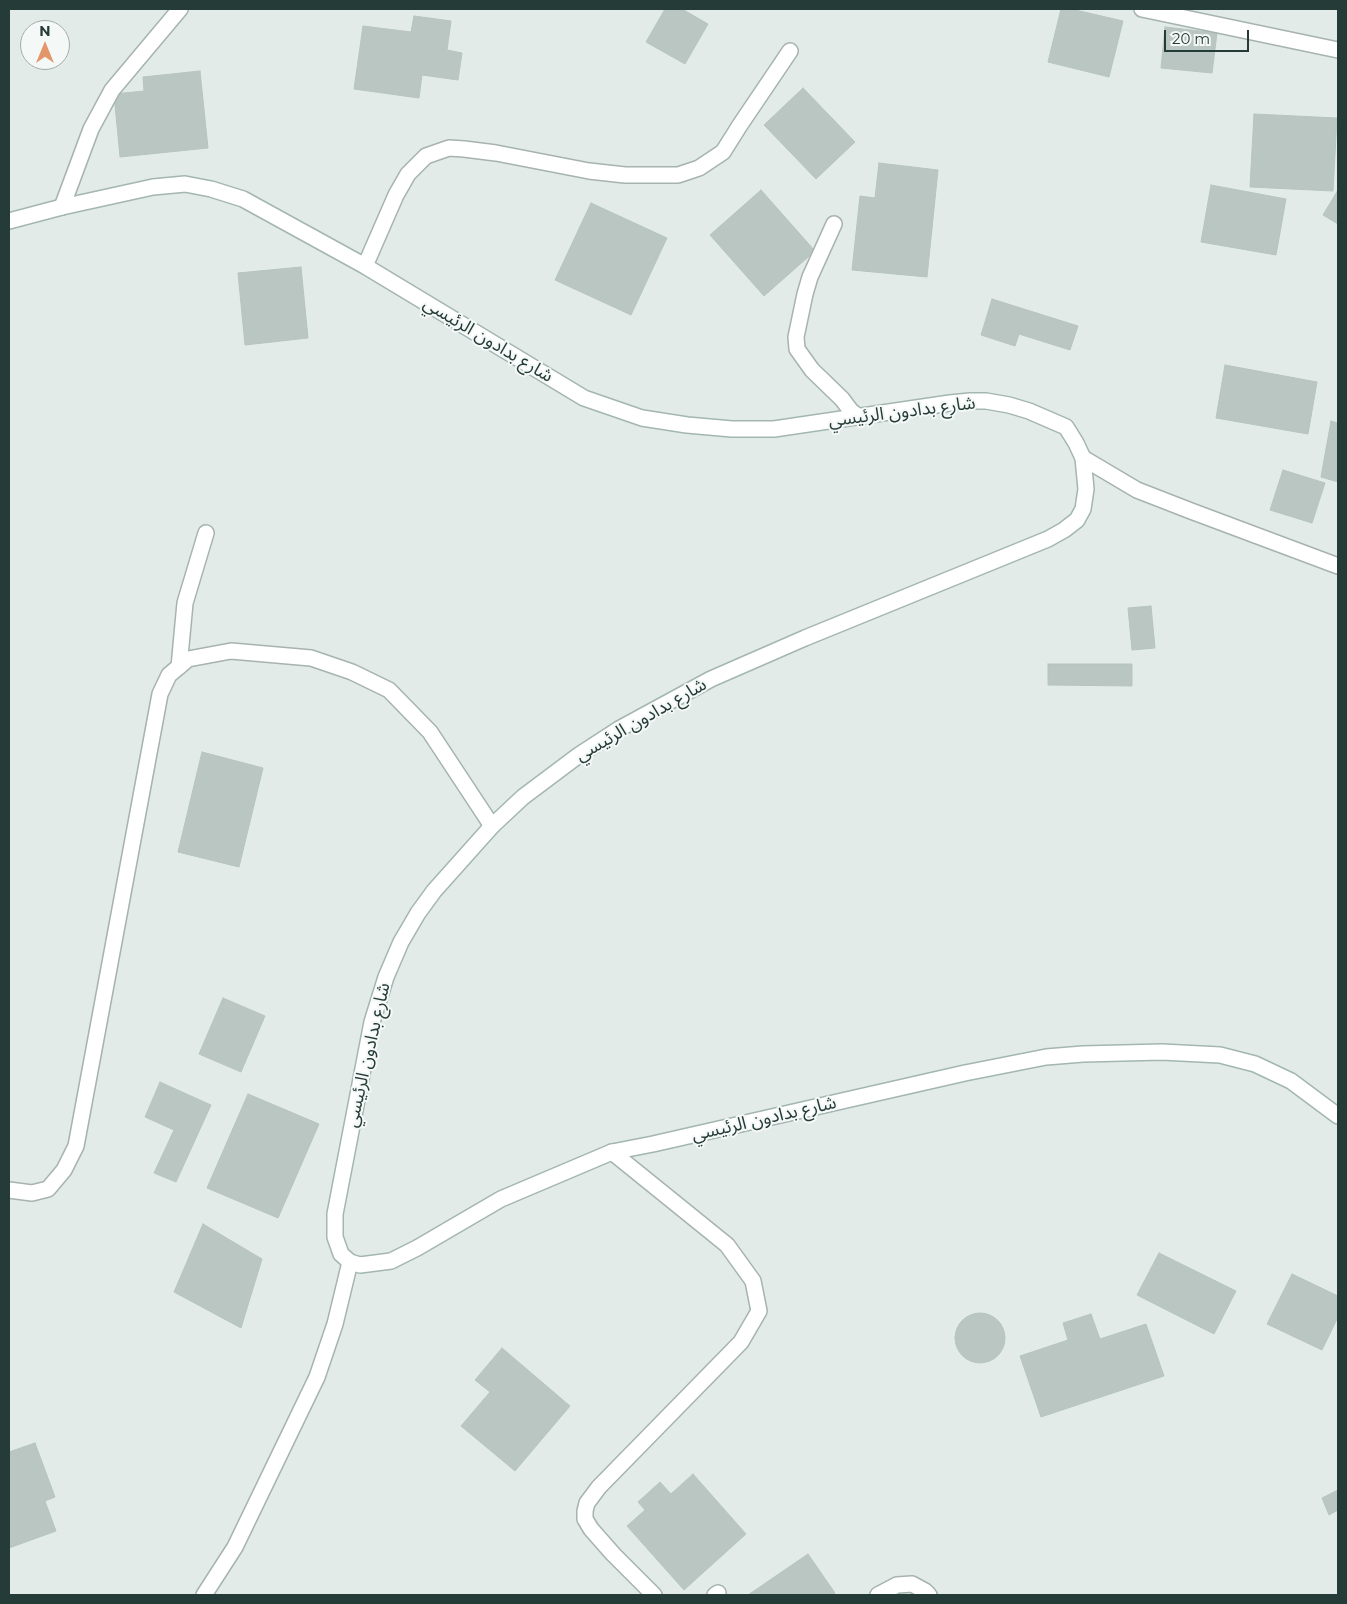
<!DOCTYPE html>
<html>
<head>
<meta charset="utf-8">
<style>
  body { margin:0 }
  #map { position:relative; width:1347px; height:1604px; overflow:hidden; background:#e3ebe9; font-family:Montserrat,sans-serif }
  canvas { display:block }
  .frame { position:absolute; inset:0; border:10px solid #253b38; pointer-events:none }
  .north { position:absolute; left:20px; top:20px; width:50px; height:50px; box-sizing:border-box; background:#f4f8f6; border:1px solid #a1acaa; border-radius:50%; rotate:0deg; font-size:14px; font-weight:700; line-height:20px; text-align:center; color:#253b38 }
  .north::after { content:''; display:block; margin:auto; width:18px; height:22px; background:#e3966a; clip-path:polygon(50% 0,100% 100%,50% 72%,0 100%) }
  .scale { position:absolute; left:1164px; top:30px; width:85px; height:22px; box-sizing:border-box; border:2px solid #253b38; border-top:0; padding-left:6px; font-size:15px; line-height:18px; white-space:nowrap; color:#253b38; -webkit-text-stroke:4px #f4f8f6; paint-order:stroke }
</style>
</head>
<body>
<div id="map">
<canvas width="1347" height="1604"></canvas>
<div class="frame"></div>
<div class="north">N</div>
<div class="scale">20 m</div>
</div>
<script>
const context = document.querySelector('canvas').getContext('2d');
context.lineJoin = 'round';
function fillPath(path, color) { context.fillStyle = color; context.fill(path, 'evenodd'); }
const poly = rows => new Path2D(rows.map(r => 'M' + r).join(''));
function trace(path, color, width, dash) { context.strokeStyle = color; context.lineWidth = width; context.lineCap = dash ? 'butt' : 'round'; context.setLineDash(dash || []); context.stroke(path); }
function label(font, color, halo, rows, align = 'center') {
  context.font = font + ' Montserrat,"Noto Sans Arabic",sans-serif'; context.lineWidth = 4; context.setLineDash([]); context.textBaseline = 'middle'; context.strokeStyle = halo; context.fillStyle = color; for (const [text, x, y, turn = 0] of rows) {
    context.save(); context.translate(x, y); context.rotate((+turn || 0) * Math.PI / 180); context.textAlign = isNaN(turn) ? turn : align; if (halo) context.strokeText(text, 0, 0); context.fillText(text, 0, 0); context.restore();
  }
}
const building = poly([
  [665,9,682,9,708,24,685,64,646,42,665,9],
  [1061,9,1071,9,1123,21,1109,77,1048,62,1061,9],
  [414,16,451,21,447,50,462,53,458,80,422,75,419,98,354,89,363,26,411,32,414,16],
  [1165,27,1217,33,1212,73,1161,68,1165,27],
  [200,71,208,148,120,157,114,94,144,91,143,77,200,71],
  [803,88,855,142,816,179,764,125,803,88],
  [1254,114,1337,118,1333,191,1250,187,1254,114],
  [879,163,938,170,927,277,852,270,860,196,875,198,879,163],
  [1211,185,1286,199,1276,255,1201,242,1211,185],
  [761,190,815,251,764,296,710,235,761,190],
  [1338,190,1338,224,1323,215,1338,190],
  [591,203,667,238,631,315,555,280,591,203],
  [301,267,308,338,245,345,238,273,301,267],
  [992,299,1078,326,1070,350,1019,334,1015,346,981,335,992,299],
  [1225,365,1317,382,1308,434,1216,418,1225,365],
  [1331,421,1338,423,1338,482,1321,477,1331,421],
  [1283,470,1325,483,1312,523,1270,510,1283,470],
  [1151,606,1155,648,1132,650,1128,608,1151,606],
  [1048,664,1132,664,1132,686,1048,685,1048,664],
  [202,752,263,768,239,867,178,852,202,752],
  [223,998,265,1016,241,1072,199,1054,223,998],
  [160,1082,211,1105,176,1182,154,1173,174,1130,145,1117,160,1082],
  [248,1094,319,1124,278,1218,207,1188,248,1094],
  [203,1224,262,1259,241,1328,174,1292,203,1224],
  [1159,1253,1236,1291,1214,1334,1137,1295,1159,1253],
  [1292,1274,1338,1296,1338,1317,1322,1350,1267,1324,1292,1274],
  '955 1338a25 25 0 1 1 50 0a25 25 0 1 1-50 0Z',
  [1091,1314,1100,1339,1146,1324,1164,1376,1041,1417,1020,1356,1068,1340,1063,1323,1091,1314],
  [502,1348,570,1406,515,1471,461,1426,490,1392,475,1380,502,1348],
  [35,1443,55,1497,45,1501,56,1531,9,1548,9,1452,35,1443],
  [693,1474,746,1534,684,1590,627,1526,645,1510,638,1502,660,1482,671,1494,693,1474],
  [1338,1490,1338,1510,1329,1515,1322,1498,1338,1490],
  [808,1554,835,1593,831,1595,748,1595,808,1554]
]);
fillPath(building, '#b9c6c2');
trace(building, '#b6c4c0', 1);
const street = poly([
  [1142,9,1338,50],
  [62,207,91,129,112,90,180,9],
  [834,224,810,277,805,294,796,337,797,349,812,370,842,399,851,411,859,417],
  [365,266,396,195,408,174,426,156,449,148,464,149,496,153,589,171,625,175,678,175,699,168,723,152,740,125,790,51],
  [1083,458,1137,490,1191,511,1338,566],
  [179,667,185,603,206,533],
  [612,1152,727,1245,753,1281,759,1311,741,1342,599,1487,587,1503,585,1511,585,1519,591,1529,613,1554,654,1595],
  [9,1190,32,1193,48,1189,64,1170,76,1146,160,694,169,675,188,659,231,651,311,658,352,672,389,690,430,732,492,826],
  [204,1595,235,1547,317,1377,335,1324,350,1262],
  [715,1595,718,1593],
  [878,1595,897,1585,912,1584,925,1591,929,1595]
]);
const secondary = poly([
  [9,221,62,207,153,187,185,184,211,189,243,199,365,266,584,398,642,418,687,425,732,429,774,429,950,403,970,401,986,401,1009,405,1029,411,1066,427,1076,443,1083,458,1086,489,1083,509,1077,520,1064,530,1048,539,805,638,711,679,619,729,579,755,523,797,492,826,434,891,418,913,401,942,386,977,372,1022,335,1214,335,1237,341,1254,350,1262,360,1265,391,1261,417,1248,501,1199,612,1152,653,1144,965,1073,1046,1057,1083,1054,1162,1052,1220,1055,1255,1064,1291,1081,1338,1116]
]);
trace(street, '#a6b3b0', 18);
trace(secondary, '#a3b6b1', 18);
trace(street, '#fff', 15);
trace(secondary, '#fff', 15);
label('18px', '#253b38', '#f4f8f6', [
  ["شارع بدادون الرئيسي",488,340,31],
  ["شارع بدادون الرئيسي",902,412,-7],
  ["شارع بدادون الرئيسي",641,720,-30],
  ["شارع بدادون الرئيسي",368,1055,-77],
  ["شارع بدادون الرئيسي",764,1119,-13]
]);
</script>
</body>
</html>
